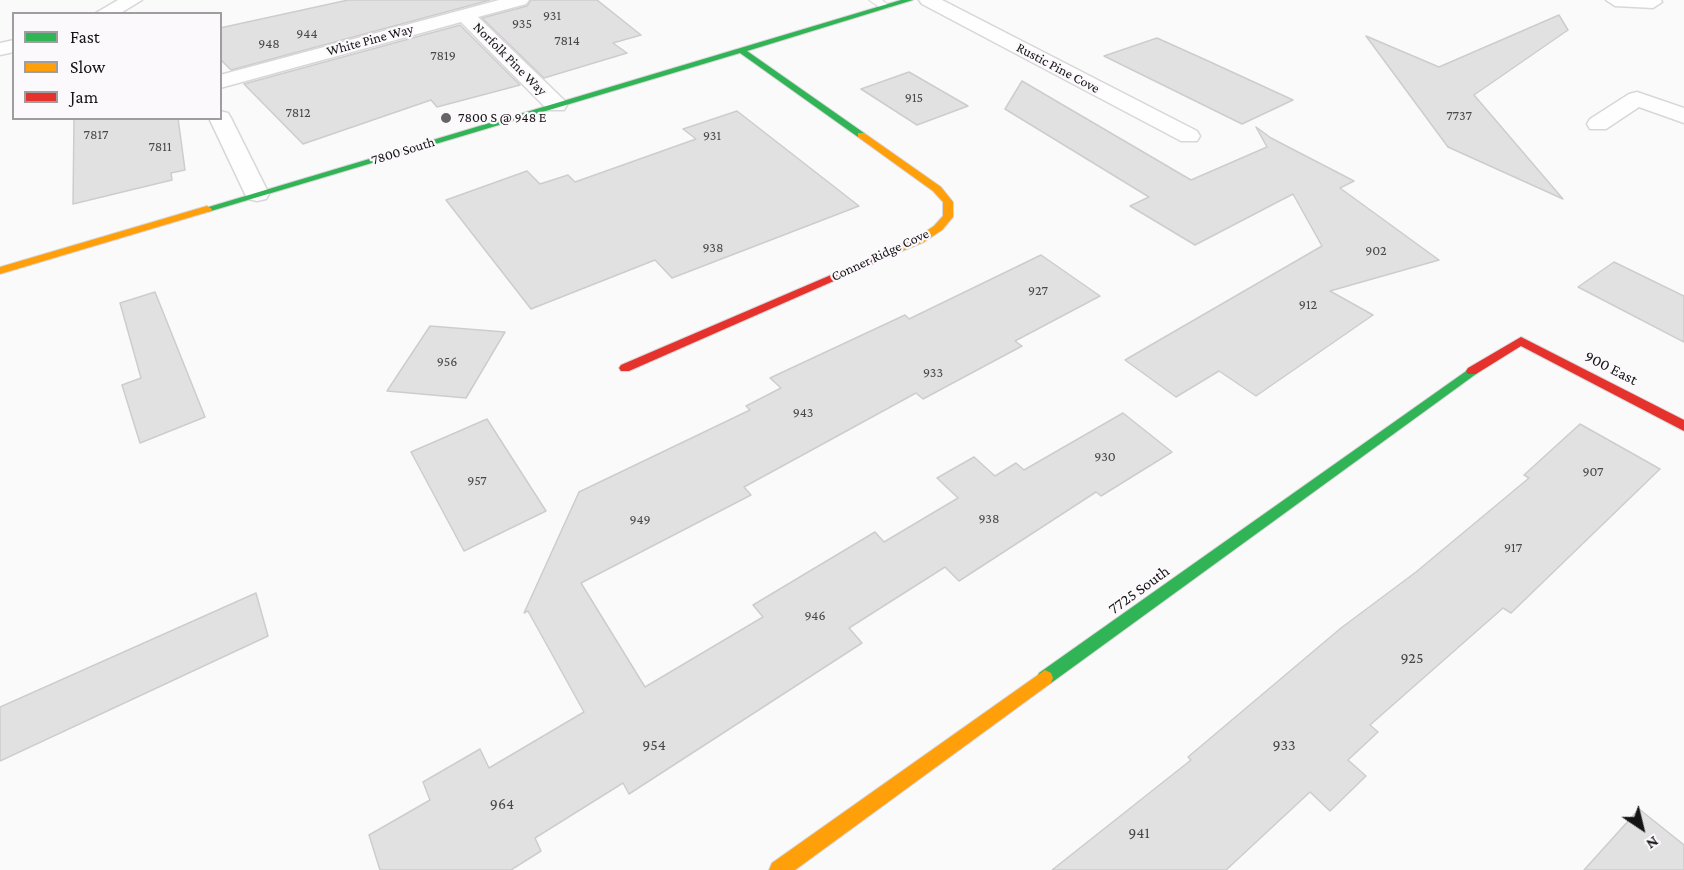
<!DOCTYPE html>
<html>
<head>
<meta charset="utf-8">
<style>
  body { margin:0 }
  #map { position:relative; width:1684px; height:870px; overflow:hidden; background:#fbfafb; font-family:"Crimson Pro",serif }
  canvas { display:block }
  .legend { position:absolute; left:12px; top:12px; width:210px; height:108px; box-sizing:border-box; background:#fcf9fc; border:2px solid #a09da0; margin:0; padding:8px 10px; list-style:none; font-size:18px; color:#151415 }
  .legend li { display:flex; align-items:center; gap:12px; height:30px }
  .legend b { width:30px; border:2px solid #a09da0 }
  .north { position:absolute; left:1612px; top:798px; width:60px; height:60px; -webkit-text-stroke:4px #fcf9fc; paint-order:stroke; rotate:145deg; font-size:16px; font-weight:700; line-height:24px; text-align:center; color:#151415 }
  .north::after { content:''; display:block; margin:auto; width:21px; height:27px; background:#151415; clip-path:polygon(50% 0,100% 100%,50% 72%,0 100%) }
</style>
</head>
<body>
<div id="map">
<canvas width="1684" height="870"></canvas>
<ul class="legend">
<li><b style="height:8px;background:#30b455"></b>Fast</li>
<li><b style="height:8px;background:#ff9f0a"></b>Slow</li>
<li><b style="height:8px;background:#e5322d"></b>Jam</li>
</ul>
<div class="north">N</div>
</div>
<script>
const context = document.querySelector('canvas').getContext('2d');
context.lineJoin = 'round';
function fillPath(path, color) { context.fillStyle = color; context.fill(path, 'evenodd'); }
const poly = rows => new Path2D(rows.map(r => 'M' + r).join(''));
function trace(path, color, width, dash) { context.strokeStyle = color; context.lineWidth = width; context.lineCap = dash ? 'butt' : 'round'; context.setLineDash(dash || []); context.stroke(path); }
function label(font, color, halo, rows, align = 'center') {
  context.font = font + ' "Crimson Pro",serif'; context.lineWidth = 4.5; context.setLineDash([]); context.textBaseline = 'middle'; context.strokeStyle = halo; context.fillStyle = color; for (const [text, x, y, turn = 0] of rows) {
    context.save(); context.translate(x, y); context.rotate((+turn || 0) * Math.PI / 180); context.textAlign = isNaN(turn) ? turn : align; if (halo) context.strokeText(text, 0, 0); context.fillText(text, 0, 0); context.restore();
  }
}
const building = poly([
  [348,0,490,0,231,70,220,59,220,28,348,0],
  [531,0,597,0,641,35,613,43,627,53,544,78,482,18,527,6,531,0],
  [1559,15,1568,30,1474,95,1563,199,1448,147,1366,36,1439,67,1559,15],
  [460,25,520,85,437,107,431,100,303,144,244,84,460,25],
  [1157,38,1206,60,1293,100,1242,124,1104,56,1157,38],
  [909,72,968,106,917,125,861,89,909,72],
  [1022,81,1191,180,1267,147,1256,127,1271,138,1354,181,1340,188,1439,260,1330,291,1373,315,1256,396,1219,371,1176,397,1125,360,1322,246,1293,194,1195,245,1130,206,1149,197,1005,109,1022,81],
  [737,111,859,206,672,278,655,260,531,309,446,200,527,171,540,184,568,175,575,182,696,139,683,129,737,111],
  [74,118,178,118,185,170,171,173,172,180,73,204,74,118],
  [1041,255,1100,296,1015,341,1022,346,923,399,916,393,744,487,751,495,581,583,645,687,763,617,753,605,875,532,884,542,958,498,937,478,974,457,995,476,1016,463,1024,470,1123,413,1172,452,1101,496,1096,492,959,581,945,567,849,628,862,643,629,794,623,783,535,838,541,851,511,870,380,870,369,835,430,800,423,782,480,749,489,768,584,712,528,611,524,613,579,492,750,410,746,406,781,388,770,378,905,315,909,319,1041,255],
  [1614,262,1684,296,1684,342,1578,287,1614,262],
  [155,292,205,417,140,443,122,385,141,378,120,303,155,292],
  [430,326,505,332,466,398,387,391,430,326],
  [487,419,546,511,464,551,411,452,487,419],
  [1580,424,1660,469,1511,613,1503,608,1370,725,1378,732,1348,760,1366,776,1330,811,1310,792,1226,870,1052,870,1191,760,1188,757,1341,628,1416,572,1529,478,1524,475,1580,424],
  [256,593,268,636,0,761,0,707,256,593],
  [1639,809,1684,845,1684,870,1584,870,1639,809]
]);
fillPath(building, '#e2e1e2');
trace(building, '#cecdcd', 1.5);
const lane = poly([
  [869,0,882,0,891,7,882,9,869,0]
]);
const street = poly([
  [118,0,142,0,119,14,94,14,118,0],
  [499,0,529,0,526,4,478,17,564,100,567,105,564,110,548,110,461,22,220,88,220,75,499,0],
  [919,0,942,0,1197,131,1200,136,1197,141,1181,141,922,4,919,0],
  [1606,0,1661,0,1662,2,1653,8,1615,6,1606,0],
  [14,40,14,52,0,55,0,43,14,40],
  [1637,92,1684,108,1684,123,1639,107,1606,129,1590,129,1587,124,1590,119,1629,94,1637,92],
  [220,111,228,113,231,118,269,194,266,199,257,201,248,199,245,194,209,118,220,118,220,111]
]);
const fast = poly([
  [901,0,913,0,747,51,864,133,864,137,858,137,740,53,211,211,207,212,202,209,901,0],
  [1472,367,1476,368,1478,371,1476,374,1051,683,1045,686,1039,683,1037,678,1039,673,1472,367]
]);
const slow = poly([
  [858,133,864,133,941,187,953,202,953,217,942,230,924,242,873,263,867,260,869,258,916,238,934,226,943,216,943,202,933,191,858,137,858,133],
  [207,206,212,209,211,211,0,274,0,267,207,206],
  [1045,670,1051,673,1053,678,1051,683,795,870,769,870,772,863,1045,670]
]);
const jam = poly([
  [873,257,879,260,877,262,629,371,621,371,619,368,621,365,873,257],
  [1521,337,1684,420,1684,431,1521,346,1476,374,1468,374,1466,371,1468,368,1521,337]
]);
trace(lane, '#d8d7d8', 2);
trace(street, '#d8d7d8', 3);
trace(fast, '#d8d7d8', 2);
trace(slow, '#d8d7d8', 2);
trace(jam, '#d8d7d8', 2);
fillPath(lane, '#fefefe');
fillPath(street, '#fefefe');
fillPath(fast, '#30b455');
fillPath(slow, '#ff9f0a');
fillPath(jam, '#e5322d');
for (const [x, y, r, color] of [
  [446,118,6,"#666466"]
]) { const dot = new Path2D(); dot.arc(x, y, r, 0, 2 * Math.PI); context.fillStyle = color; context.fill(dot); trace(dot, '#fcf9fc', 2); }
label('14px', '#494849', null, [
  ["931",552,16],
  ["935",522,24],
  ["944",307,34],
  ["7814",567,41],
  ["948",269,44],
  ["7819",443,56],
  ["915",914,98],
  ["7812",298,113],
  ["7737",1459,116],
  ["7817",96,135],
  ["931",712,136],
  ["7811",160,147],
  ["938",713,248],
  ["902",1376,251],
  ["927",1038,291],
  ["912",1308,305],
  ["956",447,362],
  ["933",933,373],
  ["943",803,413],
  ["930",1105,457],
  ["907",1593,472],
  ["957",477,481],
  ["938",989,519],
  ["949",640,520],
  ["917",1513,548],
  ["946",815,616]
]);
label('14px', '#151415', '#fcf9fc', [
  ["White Pine Way",370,40,-15],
  ["Norfolk Pine Way",510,59,45],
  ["Rustic Pine Cove",1058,68,28],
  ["7800 South",403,151,-17],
  ["Conner Ridge Cove",880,255,-25]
]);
label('14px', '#151415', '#fcf9fc', [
  ["7800 S @ 948 E",458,118]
], 'left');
label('16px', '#151415', '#fcf9fc', [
  ["900 East",1611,368,27],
  ["7725 South",1139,590,-36]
]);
label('16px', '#494849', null, [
  ["925",1412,658],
  ["954",654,745],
  ["933",1284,745],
  ["964",502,804],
  ["941",1139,833]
]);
</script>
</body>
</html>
